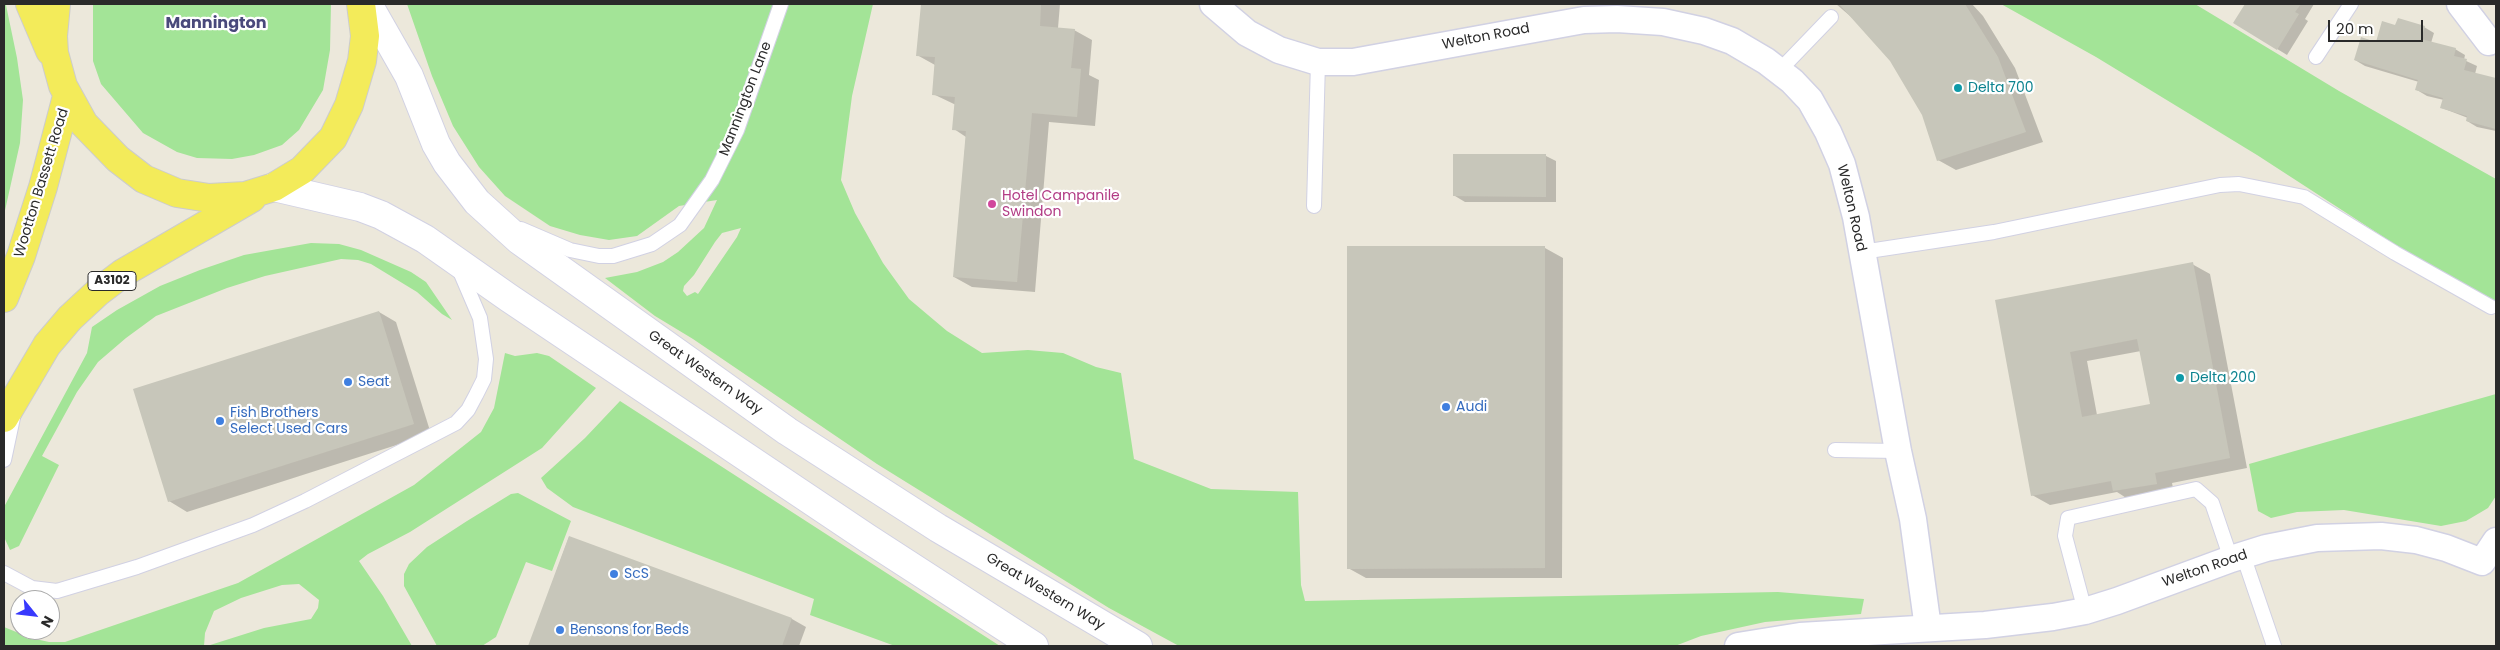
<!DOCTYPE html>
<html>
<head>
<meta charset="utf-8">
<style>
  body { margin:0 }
  #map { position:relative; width:2500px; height:650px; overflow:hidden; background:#ece8db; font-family:Poppins,sans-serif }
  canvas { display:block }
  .frame { position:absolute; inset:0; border:5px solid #2a2a2a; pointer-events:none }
  .north { position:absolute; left:10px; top:590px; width:50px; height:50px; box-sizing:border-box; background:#fff; border:1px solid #aaa; border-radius:50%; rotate:119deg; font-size:14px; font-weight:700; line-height:20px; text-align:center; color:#2a2a2a }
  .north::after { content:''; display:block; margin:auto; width:18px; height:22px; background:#3839fd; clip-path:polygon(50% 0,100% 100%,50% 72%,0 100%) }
  .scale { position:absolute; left:2328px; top:20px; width:95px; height:22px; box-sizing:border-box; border:2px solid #2a2a2a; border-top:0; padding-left:6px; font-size:15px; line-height:18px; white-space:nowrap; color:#2a2a2a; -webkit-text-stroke:4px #fff; paint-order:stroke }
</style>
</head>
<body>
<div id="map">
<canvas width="2500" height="650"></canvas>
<div class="frame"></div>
<div class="north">N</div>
<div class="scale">20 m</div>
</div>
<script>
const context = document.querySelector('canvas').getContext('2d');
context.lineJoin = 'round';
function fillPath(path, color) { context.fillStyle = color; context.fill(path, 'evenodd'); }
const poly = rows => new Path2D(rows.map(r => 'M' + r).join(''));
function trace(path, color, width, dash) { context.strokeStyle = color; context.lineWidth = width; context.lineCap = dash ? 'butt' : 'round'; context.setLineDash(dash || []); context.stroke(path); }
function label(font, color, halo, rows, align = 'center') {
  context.font = font + ' Poppins,sans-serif'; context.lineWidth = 4.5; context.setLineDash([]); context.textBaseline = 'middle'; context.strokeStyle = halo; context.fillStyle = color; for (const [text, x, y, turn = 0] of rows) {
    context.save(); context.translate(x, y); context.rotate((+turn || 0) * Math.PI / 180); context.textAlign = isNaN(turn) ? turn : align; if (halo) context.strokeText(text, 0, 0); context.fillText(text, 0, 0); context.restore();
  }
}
fillPath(poly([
  [4,4,6,5,17,58,23,100,20,143,4,215],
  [93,4,331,4,330,50,323,90,299,130,282,145,254,155,232,159,197,158,177,152,143,133,101,84,93,61],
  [407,4,873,4,852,96,841,180,855,213,883,263,909,299,947,331,982,353,1028,350,1063,353,1096,367,1121,373,1134,459,1211,489,1298,492,1301,585,1305,601,1778,592,1864,599,1861,614,1765,622,1701,636,1675,646,1179,646,1109,608,877,464,693,339,655,316,605,278,637,272,663,262,678,252,704,228,717,200,679,206,637,236,609,240,580,235,550,226,505,196,479,167,453,126,432,76],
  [741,228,737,237,698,294,695,292,687,296,683,291,684,286,694,275,715,242,722,233],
  [2001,4,2195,4,2339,91,2496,179,2496,310,2257,155,2096,57],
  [311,243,339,244,361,250,411,272,426,282,452,320,442,314,417,292,371,264,358,260,341,259,265,276,227,288,156,316,126,338,98,362,77,392,42,456,59,465,19,546,10,550,4,537,4,507,87,353,92,327,117,310,160,286,200,270,244,255],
  [505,353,515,356,537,353,549,356,596,388,542,448,410,532,368,554,359,561,383,596,412,646,207,646,264,628,311,619,318,608,319,600,299,584,282,585,241,598,214,611,205,633,204,646,4,646,4,627,31,638,49,642,65,642,238,583,414,485,481,432,494,408],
  [2496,394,2496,496,2488,508,2466,521,2441,526,2344,510,2297,512,2271,518,2258,511,2249,464],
  [620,401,857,554,1000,646,895,646,810,615,814,599,573,507,547,488,541,478,585,438],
  [518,493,571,521,552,571,526,562,496,637,482,646,437,646,404,586,404,574,409,564,427,547,467,521,511,494]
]), '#a3e497');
fillPath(poly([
  [922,4,1060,4,1058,28,1074,30,1092,40,1089,75,1099,80,1095,126,1049,122,1035,292,972,287,954,277,966,137,954,129,956,105,933,94,935,65,917,55],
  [1836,4,1972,4,1983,16,2015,68,2043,142,1956,170,1938,160,1923,114,1891,60,1856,21],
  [2259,4,2314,4,2305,19,2308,21,2287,55,2243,28],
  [2396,26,2424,27,2434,33,2431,43,2455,49,2465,55,2464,60,2477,66,2475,74,2496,79,2496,131,2477,127,2467,121,2468,118,2442,108,2444,100,2427,96,2417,90,2419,82,2365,66,2355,60],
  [1455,155,1546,156,1556,161,1556,202,1465,202,1455,196],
  [1545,248,1563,258,1562,578,1366,578,1348,568],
  [2192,264,2210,274,2247,468,2172,483,2174,493,2131,501,2117,492,2050,505,2032,495,1996,301],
  [2141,351,2151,405,2097,415,2087,361],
  [379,312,396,322,431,434,187,512,169,501],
  [569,537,792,619,806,627,799,646,529,646]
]), '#0003');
fillPath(poly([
  [921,4,1041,4,1040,26,1075,29,1071,68,1081,69,1077,117,1032,113,1017,282,953,277,966,131,952,130,955,97,932,95,935,57,916,56],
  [1839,4,1965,4,1998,57,2026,132,1937,161,1922,115,1890,61],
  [2245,4,2301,4,2295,12,2299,14,2277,50,2233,23],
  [2398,18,2425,26,2421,39,2456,48,2454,56,2467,59,2464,70,2496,78,2496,129,2466,121,2467,116,2440,108,2443,98,2415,90,2418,80,2354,60,2361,37,2376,42,2382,21,2395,25],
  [1453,154,1546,154,1546,197,1453,196],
  [1347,246,1545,246,1545,568,1347,569],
  [2193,262,2230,458,2155,473,2157,484,2113,491,2111,481,2031,496,1995,300],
  [2137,339,2150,404,2082,417,2070,352],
  [379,311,414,424,168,502,133,389],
  [569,536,792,618,782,646,528,646]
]), '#c7c6ba');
const lane = poly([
  [2316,57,2351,4],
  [1779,71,1831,17],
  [1314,206,1318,62],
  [521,229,570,250,599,256,613,256,652,244,680,225,712,180,737,130,781,4],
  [1862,252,1994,232,2220,185,2239,184,2304,197,2395,253,2491,307],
  [1835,450,1898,451],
  [4,460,14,413],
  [2243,555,2274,646],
  [4,573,32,588,57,591,137,567,253,525,305,501,456,423,468,410,476,395,484,379,486,359,480,318,459,269],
  [2085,611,2065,536,2068,518,2196,489,2212,503,2231,559]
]);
const street = poly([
  [1213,4,1247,33,1279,50,1318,62,1353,62,1584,20,1617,19,1663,22,1704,31,1732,41,1766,61,1792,81,1810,100,1828,132,1842,164,1856,217,1898,451,1913,519,1928,628],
  [2460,4,2489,42],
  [1738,646,1800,636,1985,625,2053,617,2085,611,2117,601,2231,559,2266,548,2317,538,2381,536,2416,540,2446,548,2482,562,2496,541]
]);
const secondary = poly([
  [368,4,409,76,436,144,447,163,477,202,519,240,787,431,938,528,1138,646],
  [274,187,360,207,381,215,425,239,509,298,867,538,1034,646]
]);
const primary = poly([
  [30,4,50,51],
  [56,4,53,36,54,53,63,86,84,124,118,159,144,179,177,193,209,198,245,196,274,187,302,170,333,138,349,105,362,61,365,36,361,4],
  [4,298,21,256,43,187,67,96],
  [4,418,47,345,70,318,98,292,123,273,252,198]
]);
trace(lane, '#d1d1e3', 16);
trace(street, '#d1d1e3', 29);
trace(secondary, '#d1d1e3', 30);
trace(primary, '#ccc', 30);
trace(lane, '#fff', 14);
trace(street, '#fff', 26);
trace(secondary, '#fff', 28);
trace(primary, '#f3eb5a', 28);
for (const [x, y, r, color] of [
  [1958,88,5,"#0f9aa8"],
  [992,204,5,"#d1479c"],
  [2180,378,5,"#0f9aa8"],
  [348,382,5,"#3f7fe0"],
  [1446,407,5,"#3f7fe0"],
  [220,421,5,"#3f7fe0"],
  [614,574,5,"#3f7fe0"],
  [560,630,5,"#3f7fe0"]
]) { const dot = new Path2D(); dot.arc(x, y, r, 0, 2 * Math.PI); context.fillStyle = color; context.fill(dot); trace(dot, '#fff', 2); }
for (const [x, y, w] of [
  [112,281,48]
]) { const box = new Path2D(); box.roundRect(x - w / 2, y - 9.5, w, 19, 4); context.fillStyle = '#fff'; context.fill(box); trace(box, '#2a2a2a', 1); }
label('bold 12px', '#2a2a2a', null, [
  ["A3102",112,281]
]);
label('14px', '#2a2a2a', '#fff', [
  ["Welton Road",1486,37,-11],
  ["Mannington Lane",746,99,-69],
  ["Wootton Bassett Road",42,183,-73],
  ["Welton Road",1851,208,77],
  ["Great Western Way",705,373,35],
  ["Welton Road",2205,569,-19],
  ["Great Western Way",1045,592,31]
]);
label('14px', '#0d838f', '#fff', [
  ["Delta 700",1968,88],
  ["Delta 200",2190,378]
], 'left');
label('14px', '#b23c85', '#fff', [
  ["Hotel Campanile",1002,196],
  ["Swindon",1002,212]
], 'left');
label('14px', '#366cbe', '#fff', [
  ["Seat",358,382],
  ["Audi",1456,407],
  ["Fish Brothers",230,413],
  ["Select Used Cars",230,429],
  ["ScS",624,574],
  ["Bensons for Beds",570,630]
], 'left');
label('bold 16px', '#49497b', '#fff', [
  ["Mannington",216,24]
]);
</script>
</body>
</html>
